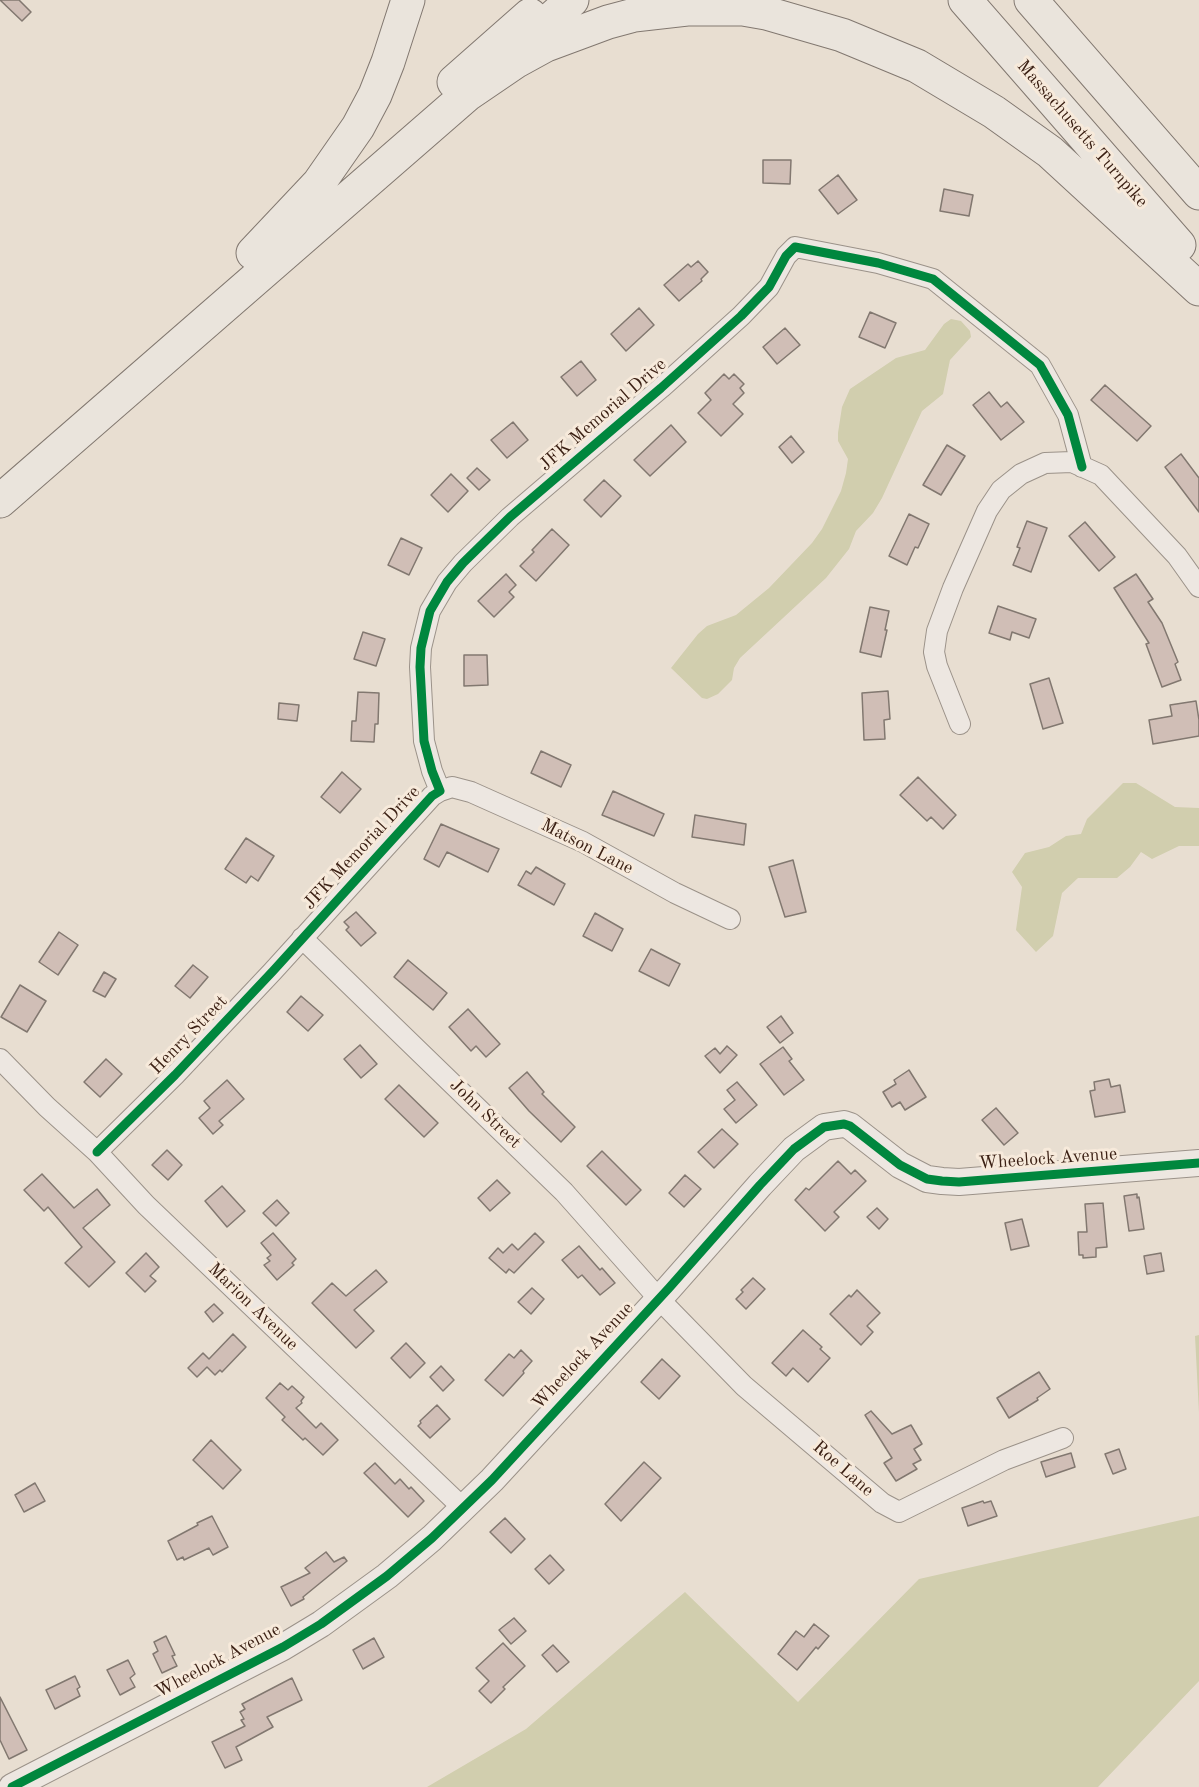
<!DOCTYPE html>
<html>
<head>
<meta charset="utf-8">
<style>
  body { margin:0 }
  canvas { display:block; background:#e8ded1 }
</style>
</head>
<body>
<canvas width="1199" height="1787"></canvas>
<script>
const context = document.querySelector('canvas').getContext('2d');
context.lineJoin = 'round';
function fillPath(path, color) { context.fillStyle = color; context.fill(path, 'evenodd'); }
const poly = rows => new Path2D(rows.map(r => 'M' + r).join(''));
function trace(path, color, width, dash) { context.strokeStyle = color; context.lineWidth = width; context.lineCap = dash ? 'butt' : 'round'; context.setLineDash(dash || []); context.stroke(path); }
function label(font, color, halo, rows, align = 'center') {
  context.font = font + ' "Old Standard TT",serif'; context.lineWidth = 6; context.setLineDash([]); context.textBaseline = 'middle'; context.strokeStyle = halo; context.fillStyle = color; for (const [text, x, y, turn = 0] of rows) {
    context.save(); context.translate(x, y); context.rotate((+turn || 0) * Math.PI / 180); context.textAlign = isNaN(turn) ? turn : align; if (halo) context.strokeText(text, 0, 0); context.fillText(text, 0, 0); context.restore();
  }
}
fillPath(poly([
  [951,319,961,321,970,331,971,337,950,360,943,394,922,411,882,498,873,513,856,531,849,549,826,578,740,658,734,668,732,680,718,694,707,699,702,698,671,668,698,634,707,626,736,615,769,588,812,543,822,529,841,491,846,473,848,459,838,441,838,433,842,407,850,389,896,358,925,350,944,324],
  [1123,783,1136,783,1175,807,1199,808,1199,846,1179,846,1152,859,1141,852,1130,867,1117,878,1078,878,1062,893,1053,936,1036,952,1016,930,1022,887,1012,872,1025,853,1049,847,1066,836,1081,834,1087,819],
  [1199,1335,1199,1413,1195,1336],
  [1199,1516,1199,1681,1098,1787,427,1787,526,1729,685,1592,798,1702,919,1579]
]), '#d1ceae');
const building = poly([
  [0,0,19,0,31,12,22,21,0,0],
  [763,160,791,160,790,184,763,183,763,160],
  [838,175,857,200,838,214,819,190,838,175],
  [944,189,973,195,969,216,940,211,944,189],
  [698,261,708,272,701,279,702,281,679,301,664,285,688,264,691,267,698,261],
  [639,308,654,325,626,351,611,334,639,308],
  [870,312,896,323,885,348,859,337,870,312],
  [785,328,800,345,777,364,763,347,785,328],
  [581,361,596,380,577,396,561,377,581,361],
  [724,374,729,379,734,374,744,384,740,388,744,393,733,404,743,414,721,436,698,413,711,400,705,393,724,374],
  [1105,385,1151,426,1137,441,1091,400,1105,385],
  [989,392,1001,407,1007,402,1024,422,1001,440,973,405,989,392],
  [513,422,528,440,507,458,491,440,513,422],
  [671,425,686,442,650,476,634,460,671,425],
  [791,436,804,452,792,463,779,447,791,436],
  [947,445,965,456,941,495,923,485,947,445],
  [1181,454,1199,478,1199,512,1165,467,1181,454],
  [477,468,490,480,479,490,467,478,477,468],
  [451,474,468,491,448,512,431,495,451,474],
  [604,480,621,496,601,517,584,500,604,480],
  [909,514,929,524,918,548,915,547,907,565,889,556,909,514],
  [1027,521,1047,528,1031,572,1013,565,1020,548,1017,547,1027,521],
  [1085,522,1115,557,1099,571,1069,536,1085,522],
  [552,529,569,545,536,581,520,566,534,552,532,550,552,529],
  [401,538,422,548,409,575,388,565,401,538],
  [506,574,516,585,509,592,514,597,494,617,478,601,506,574],
  [1136,574,1153,599,1148,602,1162,623,1178,662,1175,664,1181,680,1162,687,1146,644,1149,643,1114,588,1136,574],
  [998,606,1036,619,1029,638,1012,632,1010,640,989,633,998,606],
  [870,607,889,611,885,630,887,630,881,657,860,652,870,607],
  [363,632,385,639,376,666,354,659,363,632],
  [464,655,487,655,488,685,464,686,464,655],
  [1049,678,1063,723,1043,729,1030,684,1049,678],
  [888,691,890,719,884,720,885,739,864,740,862,693,888,691],
  [358,692,379,693,378,724,375,724,374,742,351,741,352,721,356,721,358,692],
  [1196,701,1199,720,1199,736,1153,744,1149,720,1172,716,1170,705,1196,701],
  [279,703,299,705,297,721,278,719,279,703],
  [541,751,571,765,561,787,531,773,541,751],
  [342,772,361,789,340,813,321,797,342,772],
  [918,777,956,815,943,829,931,817,927,821,900,795,918,777],
  [613,791,664,814,654,836,602,815,613,791],
  [695,815,746,824,744,845,692,837,695,815],
  [441,824,499,849,488,872,447,852,439,867,424,859,441,824],
  [246,838,274,856,258,881,251,876,246,883,225,869,246,838],
  [793,860,806,912,785,917,769,867,793,860],
  [536,867,565,884,554,905,518,885,526,871,531,874,536,867],
  [356,912,376,933,361,946,346,930,349,927,344,922,356,912],
  [595,913,623,929,612,951,583,936,595,913],
  [59,932,78,945,58,975,39,962,59,932],
  [651,949,680,964,669,986,639,971,651,949],
  [408,960,447,993,433,1010,394,977,408,960],
  [193,965,208,977,190,998,175,986,193,965],
  [104,972,116,979,105,997,93,991,104,972],
  [20,985,46,1001,27,1032,1,1017,20,985],
  [301,996,323,1015,308,1031,287,1012,301,996],
  [468,1009,500,1044,486,1057,476,1046,471,1051,449,1027,468,1009],
  [781,1016,793,1033,780,1043,767,1027,781,1016],
  [360,1045,377,1064,361,1078,344,1059,360,1045],
  [727,1046,737,1055,720,1073,705,1056,715,1048,720,1054,727,1046],
  [783,1047,792,1059,789,1061,804,1080,784,1095,760,1064,783,1047],
  [106,1059,122,1074,100,1097,84,1082,106,1059],
  [909,1070,926,1097,905,1110,900,1102,892,1107,883,1092,896,1084,894,1080,909,1070],
  [527,1072,544,1092,542,1094,575,1127,561,1142,529,1111,509,1088,527,1072],
  [1109,1079,1111,1087,1120,1085,1125,1112,1095,1117,1090,1091,1095,1090,1094,1082,1109,1079],
  [227,1080,244,1099,219,1121,223,1125,213,1134,199,1118,210,1108,204,1101,227,1080],
  [737,1082,757,1105,736,1123,724,1109,735,1100,727,1090,737,1082],
  [399,1085,438,1123,424,1137,385,1099,399,1085],
  [996,1108,1018,1133,1004,1145,982,1120,996,1108],
  [722,1129,738,1144,714,1168,698,1152,722,1129],
  [167,1150,182,1165,168,1180,152,1165,167,1150],
  [602,1151,641,1190,626,1205,587,1166,602,1151],
  [838,1161,851,1174,855,1170,866,1181,834,1212,839,1217,825,1231,795,1200,806,1188,809,1190,838,1161],
  [42,1174,74,1208,97,1189,110,1205,83,1228,115,1262,89,1287,65,1263,82,1247,48,1207,44,1211,24,1190,42,1174],
  [685,1175,701,1189,684,1207,669,1193,685,1175],
  [497,1180,510,1193,490,1211,478,1198,497,1180],
  [222,1186,245,1211,227,1227,205,1201,222,1186],
  [1137,1194,1137,1198,1139,1197,1144,1229,1129,1231,1124,1196,1137,1194],
  [277,1200,289,1213,276,1226,263,1213,277,1200],
  [1103,1203,1107,1247,1096,1248,1096,1257,1083,1258,1083,1255,1079,1255,1078,1232,1087,1232,1085,1204,1103,1203],
  [877,1208,888,1219,879,1229,867,1217,877,1208],
  [1022,1219,1029,1246,1011,1250,1005,1223,1022,1219],
  [273,1233,296,1259,292,1263,294,1265,277,1280,264,1265,270,1261,267,1258,271,1255,261,1243,273,1233],
  [535,1233,544,1242,514,1273,509,1269,506,1273,489,1258,498,1248,503,1253,512,1244,518,1250,535,1233],
  [579,1246,600,1270,602,1268,615,1283,600,1295,582,1275,578,1278,562,1260,579,1246],
  [146,1253,159,1267,150,1276,156,1281,145,1292,126,1273,146,1253],
  [1161,1253,1164,1271,1147,1274,1144,1256,1161,1253],
  [376,1270,387,1282,354,1310,374,1331,356,1348,312,1303,332,1283,346,1296,376,1270],
  [753,1278,765,1289,746,1309,736,1299,743,1292,741,1290,753,1278],
  [532,1288,544,1299,531,1314,518,1302,532,1288],
  [857,1290,880,1313,867,1326,873,1332,861,1345,830,1314,849,1295,851,1297,857,1290],
  [214,1304,223,1313,213,1322,205,1312,214,1304],
  [803,1330,822,1347,820,1349,830,1358,808,1382,793,1368,786,1376,772,1363,803,1330],
  [233,1334,246,1347,222,1372,220,1370,215,1375,207,1367,197,1377,188,1368,203,1353,209,1359,233,1334],
  [406,1343,425,1363,410,1378,391,1358,406,1343],
  [521,1350,532,1361,523,1371,524,1373,503,1396,485,1380,509,1354,514,1358,521,1350],
  [662,1359,680,1376,659,1399,641,1382,662,1359],
  [441,1366,454,1380,443,1391,430,1377,441,1366],
  [1039,1372,1050,1389,1037,1398,1038,1400,1009,1418,997,1398,1039,1372],
  [280,1383,288,1390,292,1386,304,1397,301,1401,302,1403,296,1408,316,1428,321,1423,338,1440,323,1455,305,1438,303,1440,282,1420,285,1417,266,1398,280,1383],
  [437,1405,450,1419,430,1438,418,1426,421,1423,420,1421,437,1405],
  [871,1411,892,1434,911,1425,922,1444,914,1449,921,1460,913,1464,917,1469,896,1481,884,1463,892,1458,865,1415,871,1411],
  [211,1440,241,1470,223,1489,193,1460,211,1440],
  [1119,1449,1126,1469,1113,1474,1105,1454,1119,1449],
  [1071,1453,1075,1467,1046,1477,1041,1462,1071,1453],
  [644,1462,661,1478,621,1521,605,1504,644,1462],
  [375,1463,395,1484,400,1479,409,1489,411,1487,424,1501,408,1517,364,1473,375,1463],
  [35,1483,45,1501,24,1512,15,1495,35,1483],
  [983,1501,984,1503,991,1501,997,1516,968,1526,962,1508,983,1501],
  [212,1516,228,1547,213,1555,209,1548,184,1560,183,1557,177,1560,168,1541,198,1525,197,1523,212,1516],
  [505,1518,525,1539,511,1553,490,1532,505,1518],
  [326,1552,334,1562,344,1557,347,1561,303,1597,304,1599,291,1606,281,1587,310,1573,305,1568,326,1552],
  [550,1555,564,1570,549,1584,535,1569,550,1555],
  [514,1618,526,1631,511,1644,499,1630,514,1618],
  [814,1624,829,1636,818,1649,816,1647,797,1670,778,1654,796,1631,804,1637,814,1624],
  [166,1636,175,1655,172,1656,177,1666,162,1673,153,1654,158,1651,154,1642,166,1636],
  [374,1638,384,1657,363,1669,353,1650,374,1638],
  [503,1643,525,1666,503,1687,505,1689,491,1703,479,1691,489,1681,476,1668,503,1643],
  [553,1645,569,1662,557,1672,542,1655,553,1645],
  [128,1660,135,1674,130,1678,135,1687,120,1695,107,1670,128,1660],
  [75,1676,80,1687,77,1689,80,1696,55,1709,46,1690,75,1676],
  [292,1678,302,1700,267,1717,273,1727,236,1747,242,1760,225,1768,212,1742,245,1726,241,1720,244,1719,240,1712,245,1709,242,1704,292,1678],
  [0,1697,27,1750,9,1759,0,1740,0,1697]
]);
fillPath(building, '#d0beb6');
trace(building, '#827870', 1.5);
const minor = poly([
  [960,724,937,666,934,652,937,631,953,588,987,511,1001,490,1021,474,1045,463,1072,462,1101,475,1177,556,1199,587],
  [440,791,452,787,471,792,583,842,675,893,730,919],
  [302,938,564,1192,659,1299,744,1386,882,1503,899,1512,1004,1460,1063,1438],
  [0,1059,47,1107,97,1152,146,1205,463,1508],
  [97,1152,175,1075,273,971,432,796,440,791,432,771,424,741,420,667,421,648,430,611,447,582,463,563,510,517,661,388,741,316,769,287,786,256,795,247,878,263,933,279,1040,365,1068,415,1082,467]
]);
const tertiary = poly([
  [12,1787,283,1647,321,1624,387,1576,432,1538,492,1480,669,1288,760,1185,794,1149,824,1127,844,1124,850,1126,900,1165,927,1179,942,1181,959,1182,1199,1163]
]);
const motorway = poly([
  [965,0,1179,245],
  [1031,0,1199,193],
  [520,47,572,0],
  [454,82,530,15],
  [468,94,515,62,546,45,608,22,634,15,687,9,743,9,766,13,842,35,917,66,994,112,1050,152,1199,289],
  [253,253,319,183,358,127,375,95,388,62,408,0],
  [0,501,484,80]
]);
trace(minor, '#9b9289', 22);
trace(tertiary, '#9b9289', 28);
trace(motorway, '#827870', 35);
trace(minor, '#ede7e1', 20);
trace(tertiary, '#ede7e1', 26);
trace(motorway, '#eae4dc', 33);
trace(poly([
  [97,1152,175,1075,273,971,432,796,440,791,432,771,424,741,420,667,421,648,430,611,447,582,463,563,510,517,661,388,741,316,769,287,786,256,795,247,878,263,933,279,1040,365,1068,415,1082,467],
  [12,1787,283,1647,321,1624,387,1576,432,1538,492,1480,669,1288,760,1185,794,1149,824,1127,844,1124,850,1126,900,1165,927,1179,942,1181,959,1182,1199,1163]
]), '#00873e', 9);
label('18px', '#3b2014', '#f7eadb', [
  ["Massachusetts Turnpike",1082,134,49],
  ["JFK Memorial Drive",603,415,-41],
  ["Matson Lane",587,847,27],
  ["JFK Memorial Drive",362,848,-47],
  ["Henry Street",189,1035,-46],
  ["John Street",485,1114,44],
  ["Wheelock Avenue",1048,1159,-4],
  ["Marion Avenue",253,1307,44],
  ["Wheelock Avenue",583,1356,-47],
  ["Roe Lane",843,1469,41],
  ["Wheelock Avenue",218,1661,-28]
]);
</script>
</body>
</html>
